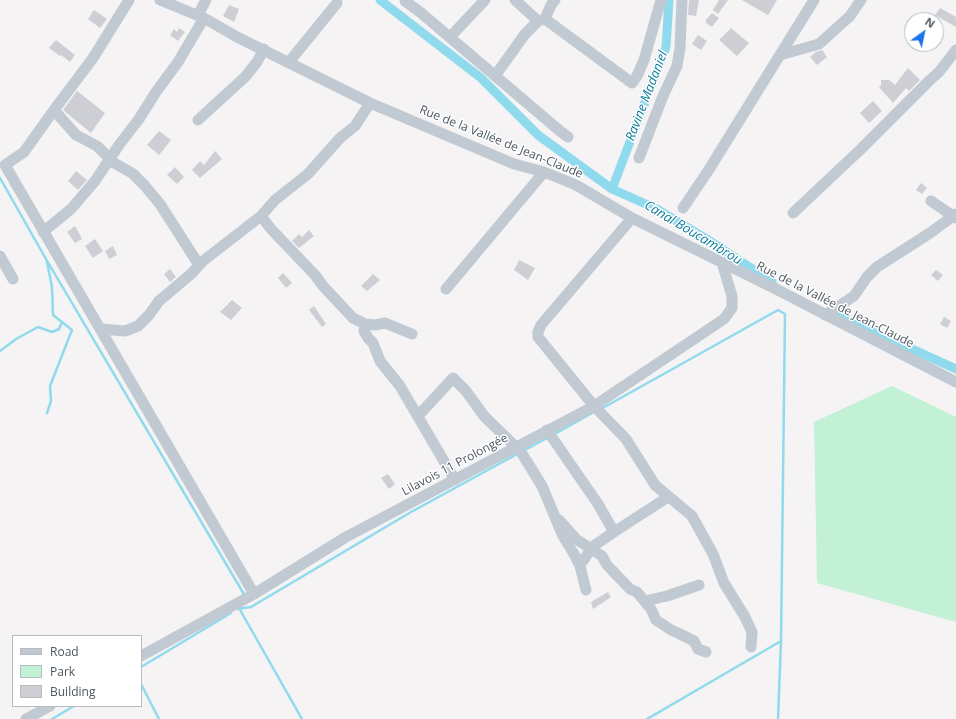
<!DOCTYPE html>
<html>
<head>
<meta charset="utf-8">
<style>
  body { margin:0 }
  #map { position:relative; width:956px; height:719px; overflow:hidden; background:#f5f3f3; font-family:"Open Sans",sans-serif }
  canvas { display:block }
  .legend { position:absolute; left:12px; top:635px; width:130px; height:72px; box-sizing:border-box; background:#fff; border:1px solid #b7bbc0; margin:0; padding:5px 7px; list-style:none; font-size:12px; color:#4a5661 }
  .legend li { display:flex; align-items:center; gap:8px; height:20px }
  .legend b { width:20px; border:1px solid #b7bbc0 }
  .north { position:absolute; left:904px; top:12px; width:40px; height:40px; box-sizing:border-box; background:#fff; border:1px solid #b7bbc0; border-radius:50%; rotate:33deg; font-size:11px; font-weight:700; line-height:16px; text-align:center; color:#4a5661 }
  .north::after { content:''; display:block; margin:auto; width:14px; height:18px; background:#1a73e8; clip-path:polygon(50% 0,100% 100%,50% 72%,0 100%) }
</style>
</head>
<body>
<div id="map">
<canvas width="956" height="719"></canvas>
<ul class="legend">
<li><b style="height:5px;background:#c1cad2"></b>Road</li>
<li><b style="height:11px;background:#c3f1d5"></b>Park</li>
<li><b style="height:11px;background:#cdcfd5"></b>Building</li>
</ul>
<div class="north">N</div>
</div>
<script>
const context = document.querySelector('canvas').getContext('2d');
context.lineJoin = 'round';
function fillPath(path, color) { context.fillStyle = color; context.fill(path, 'evenodd'); }
const poly = rows => new Path2D(rows.map(r => 'M' + r).join(''));
function trace(path, color, width, dash) { context.strokeStyle = color; context.lineWidth = width; context.lineCap = dash ? 'butt' : 'round'; context.setLineDash(dash || []); context.stroke(path); }
function label(font, color, halo, rows, align = 'center') {
  context.font = font + ' "Open Sans",sans-serif'; context.lineWidth = 3; context.setLineDash([]); context.textBaseline = 'middle'; context.strokeStyle = halo; context.fillStyle = color; for (const [text, x, y, turn = 0] of rows) {
    context.save(); context.translate(x, y); context.rotate((+turn || 0) * Math.PI / 180); context.textAlign = isNaN(turn) ? turn : align; if (halo) context.strokeText(text, 0, 0); context.fillText(text, 0, 0); context.restore();
  }
}
fillPath(poly([
  [892,386,956,417,956,622,817,583,814,422]
]), '#c3f1d5');
trace(poly([
  [0,178,46,259,245,596],
  [47,262,52,287,53,315,72,330,50,386,51,401,47,413],
  [0,351,16,339,38,327,52,332,59,329,62,322],
  [601,409,778,310,785,314,781,641,778,719],
  [553,435,594,412],
  [523,451,549,437],
  [239,608,302,719],
  [237,609,251,607,411,512,519,453],
  [141,667,231,613],
  [141,684,159,719],
  [52,719,74,706],
  [647,719,781,641]
]), '#90daee', 2.5);
trace(poly([
  [380,0,481,78,538,135,612,189,657,209,710,241,772,282],
  [612,189,666,47,669,0],
  [839,316,956,369]
]), '#90daee', 9);
fillPath(poly([
  [689,0,699,0,696,16,688,15],
  [719,0,728,0,718,14,713,10],
  [742,0,777,0,768,15],
  [229,5,239,9,234,22,223,16],
  [940,8,956,17,956,27,935,15],
  [94,10,107,19,100,28,88,19],
  [712,13,719,18,712,27,706,23,706,20],
  [179,28,185,32,178,41,170,35,174,29,177,32],
  [731,28,749,43,737,56,719,40],
  [698,35,707,41,701,50,692,44],
  [56,40,75,55,70,62,61,55,60,56,49,48],
  [822,50,827,57,817,65,810,57,816,52],
  [908,68,920,80,909,91,906,88,893,103,879,87,881,85,881,80,887,80,888,79,895,85],
  [77,91,105,113,91,133,63,110],
  [873,101,882,111,869,123,860,113],
  [159,131,171,140,159,155,147,145],
  [215,151,222,159,200,178,192,170,200,161,204,165],
  [175,167,184,177,177,184,167,175],
  [76,171,87,180,78,190,68,181],
  [921,183,927,188,922,194,916,190],
  [75,226,82,239,75,243,67,232],
  [309,230,314,236,299,248,292,241,299,234,302,237],
  [95,239,103,251,93,258,85,246],
  [113,246,117,255,109,259,105,251],
  [519,260,535,268,528,280,514,270],
  [170,269,176,277,170,282,164,274],
  [936,270,943,275,938,281,931,275],
  [283,273,292,283,286,288,278,278],
  [373,274,380,280,367,291,361,286],
  [232,300,242,308,231,320,220,312],
  [314,306,326,324,322,327,309,310],
  [944,317,951,321,947,328,940,324],
  [388,474,395,484,389,489,381,478],
  [608,592,611,597,593,609,591,602]
]), '#cdcfd5');
trace(poly([
  [129,0,93,58,54,110,24,152,5,165,254,594],
  [160,0,204,18,237,37,370,103,514,164,544,172,576,185,632,218,774,288,956,382],
  [515,0,538,21],
  [405,1,420,12,560,131,568,137],
  [198,15,206,0],
  [545,19,551,5,555,0],
  [450,37,485,0],
  [780,55,819,44,850,16,861,0],
  [289,62,337,3],
  [495,76,525,34,538,21,545,19,632,83,637,76,644,60,661,0],
  [54,110,76,135,97,146,114,163,132,173,145,186,160,204,199,265],
  [198,120,245,77,257,62,264,49],
  [639,158,663,96,677,66,680,48,682,0],
  [931,201,956,218],
  [683,208,708,171,814,0],
  [793,213,861,149,930,80,939,72,956,50],
  [261,216,271,229,315,275,323,286,353,318,365,324,375,325,385,323,412,334],
  [632,218,541,325,538,332,538,337,594,406,626,439,655,485,692,516,713,554,724,583,745,617,752,632,751,647],
  [43,232,71,209,95,181,119,145,139,119,156,92,178,62,204,18],
  [0,256,13,279],
  [446,289,544,172],
  [825,315,854,296,867,277,877,267,930,233,956,214],
  [365,324,364,331,368,338,373,343,380,361,400,386,455,480],
  [100,329,125,331,138,326,149,315,159,301,191,274,203,261,261,216,275,200,308,174,340,138,355,126,370,103],
  [418,416,453,378,466,391,484,416,521,452,542,486,563,536,574,554,580,566,586,590],
  [547,430,598,504,614,532,592,547,583,561,578,562],
  [559,520,576,539,602,556,607,565,630,589,637,592,651,609,656,620,671,630,678,633,694,641,698,649,706,652],
  [614,532,668,497],
  [645,601,667,596,699,585],
  [141,656,254,594,346,537,594,406,724,319,732,308,732,296,722,263],
  [26,719,50,706]
]), '#c1cad2', 11);
label('12px', '#4a5661', '#fff', [
  ["Rue de la Vallée de Jean-Claude",501,142,22],
  ["Rue de la Vallée de Jean-Claude",835,305,27],
  ["Lilavois 11 Prolongée",455,465,-28]
]);
label('italic 13px', '#0c7c9b', '#fff', [
  ["Ravine Madaniel",647,96,-69],
  ["Canal Boucambrou",693,233,31]
]);
</script>
</body>
</html>
